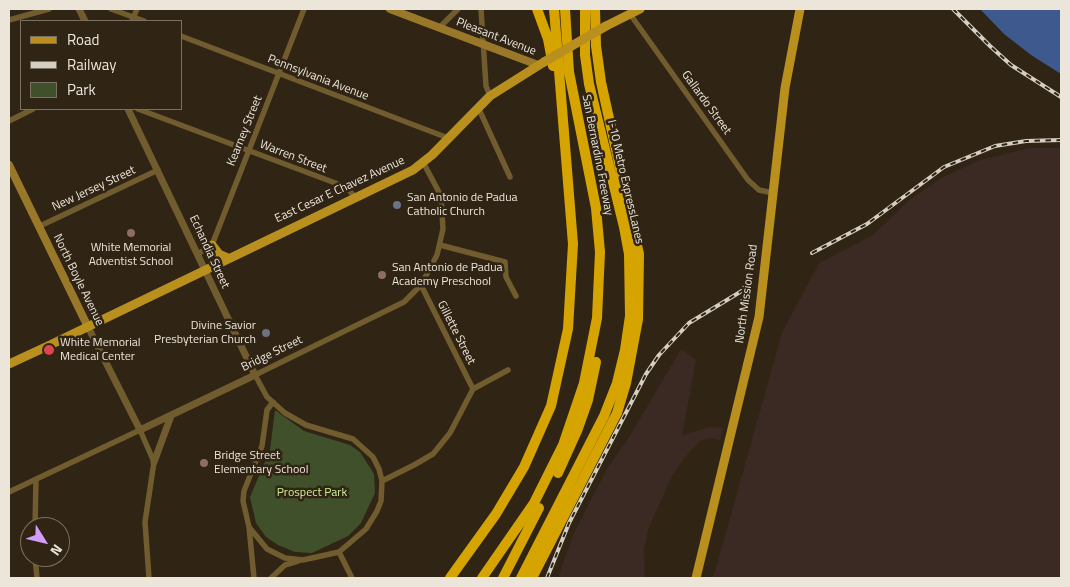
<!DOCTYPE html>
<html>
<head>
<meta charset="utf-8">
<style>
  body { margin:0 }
  #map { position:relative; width:1070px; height:587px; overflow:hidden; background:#302414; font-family:"Titillium Web",sans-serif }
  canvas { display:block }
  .frame { position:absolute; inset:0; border:10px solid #ece5da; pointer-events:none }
  .legend { position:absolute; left:20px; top:20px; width:162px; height:90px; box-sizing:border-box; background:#302414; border:1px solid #7b7163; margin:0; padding:6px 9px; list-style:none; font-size:15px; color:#ece5da }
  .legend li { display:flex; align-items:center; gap:10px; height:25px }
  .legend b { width:25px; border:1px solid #7b7163 }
  .north { position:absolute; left:20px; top:517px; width:50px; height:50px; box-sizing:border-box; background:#302414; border:1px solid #7b7163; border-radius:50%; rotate:126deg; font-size:14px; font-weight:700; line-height:20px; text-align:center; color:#ece5da }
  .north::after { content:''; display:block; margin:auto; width:18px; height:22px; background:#d29dfd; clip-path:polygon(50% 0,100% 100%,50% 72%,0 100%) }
</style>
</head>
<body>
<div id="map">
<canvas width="1070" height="587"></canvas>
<div class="frame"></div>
<ul class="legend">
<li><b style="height:6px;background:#b9901e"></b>Road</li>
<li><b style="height:6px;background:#d5cec2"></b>Railway</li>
<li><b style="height:14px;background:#40502b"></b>Park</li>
</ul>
<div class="north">N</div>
</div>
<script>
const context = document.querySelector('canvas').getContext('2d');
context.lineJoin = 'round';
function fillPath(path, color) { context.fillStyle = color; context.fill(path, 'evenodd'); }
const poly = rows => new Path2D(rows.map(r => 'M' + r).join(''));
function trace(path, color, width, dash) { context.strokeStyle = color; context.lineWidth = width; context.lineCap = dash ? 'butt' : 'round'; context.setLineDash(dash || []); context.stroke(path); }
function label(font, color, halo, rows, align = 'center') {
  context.font = font + ' "Titillium Web",sans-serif'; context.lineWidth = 5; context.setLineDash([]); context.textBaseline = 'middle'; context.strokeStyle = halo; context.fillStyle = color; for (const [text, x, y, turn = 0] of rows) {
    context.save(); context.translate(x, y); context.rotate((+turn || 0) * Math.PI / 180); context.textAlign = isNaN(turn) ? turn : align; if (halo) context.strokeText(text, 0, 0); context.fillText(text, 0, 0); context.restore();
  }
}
fillPath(poly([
  [1030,148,1061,148,1061,578,713,578,782,333,819,263,873,235,908,201,943,177,980,160],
  [681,349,696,360,682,436,708,427,723,428,720,440,709,438,700,441,690,451,673,474,649,527,644,549,645,578,558,578,573,535,607,469,628,439]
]), '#3b2923');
fillPath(poly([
  [275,410,304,431,350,445,360,452,374,474,375,493,361,523,348,536,312,553,295,552,278,545,266,537,256,523,250,497,270,450]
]), '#40502b');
fillPath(poly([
  [980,9,1061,9,1061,74,1031,55,1004,34]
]), '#3d598d');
trace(poly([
  [111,9,144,21],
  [481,9,486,86,490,96],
  [630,14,748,180,759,190,773,193],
  [9,20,49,9],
  [132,21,137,9],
  [440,27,458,9],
  [181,36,448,138],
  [478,107,510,177],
  [138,109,346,187,355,197],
  [9,121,33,109],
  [40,226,158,170],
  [440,245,505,262,506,277,516,296],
  [198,254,212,245,304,9],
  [421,285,473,389],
  [273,402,267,410,262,446,244,491,243,501,249,527,267,549,285,558,303,560,339,552,366,529,377,511,381,501,382,481,379,469,373,457,353,439,306,425,285,413,267,397,255,375,404,302,421,285,437,255,443,229,441,196,423,162],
  [382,481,414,465,433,454,450,433,473,389,508,370],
  [9,492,140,430,154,462,145,522,149,578],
  [35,527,36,479],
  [249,527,254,578],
  [339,552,352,578],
  [35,557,37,578],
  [271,578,285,565,298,561]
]), '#705c2e', 5.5);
trace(poly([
  [79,9,85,21],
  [88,327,140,430,255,375,128,109],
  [154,462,171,416]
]), '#705c2e', 7);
trace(poly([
  [390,9,538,65],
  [9,165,88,327]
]), '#997929', 8);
trace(poly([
  [606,26,640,9],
  [212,245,219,254,228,258],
  [52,344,413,170,432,155,490,96,544,62],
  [9,364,50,345],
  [696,578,759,317,785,88,800,9]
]), '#b9901e', 9);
trace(poly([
  [537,9,548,39,553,66],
  [558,473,577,431,588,400,596,362],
  [450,578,496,514,524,467,551,406,568,329,573,244,554,9],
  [482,578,534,503,563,445,584,383,597,318,600,252,596,208,569,72,565,9],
  [503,578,539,508],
  [521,578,604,416,617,383,625,350,630,316,629,254,624,227,589,84,585,55,585,9],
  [532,578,617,413,626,383,638,319,639,254,601,82,596,46,595,9]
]), '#d6a400', 10);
const rail = poly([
  [953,9,990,46,1011,65,1061,97],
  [812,253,867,224,944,167,995,146,1026,141,1061,140],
  [547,578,569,523,646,374,659,355,689,323,750,286]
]);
trace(rail, '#d5cec2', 4);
trace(rail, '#302414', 2, [5.5]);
trace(poly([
  [544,62,606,26]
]), '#b9901e', 9);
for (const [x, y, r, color] of [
  [397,205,5,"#6b7280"],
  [131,233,5,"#8d6e63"],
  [382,275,5,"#8d6e63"],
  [266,333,5,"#6b7280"],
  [49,350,6,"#e0444e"],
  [204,463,5,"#8d6e63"]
]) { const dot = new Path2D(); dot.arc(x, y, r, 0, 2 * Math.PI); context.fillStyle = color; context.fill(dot); trace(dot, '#302414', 2); }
label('12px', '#ece5da', '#302414', [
  ["Pleasant Avenue",496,37,21],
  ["Pennsylvania Avenue",318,78,21],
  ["Gallardo Street",706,103,54],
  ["Kearney Street",245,131,-68],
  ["San Bernardino Freeway",597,155,79],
  ["Warren Street",293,157,21],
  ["I-10 Metro ExpressLanes",625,182,77],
  ["New Jersey Street",94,189,-25],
  ["East Cesar E Chavez Avenue",340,190,-25],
  ["Echandia Street",209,252,65],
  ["North Boyle Avenue",78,280,64],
  ["North Mission Road",747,294,-82],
  ["Gillette Street",456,333,63],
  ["Bridge Street",272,354,-26]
]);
label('12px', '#ece5da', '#302414', [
  ["San Antonio de Padua",407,198],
  ["Catholic Church",407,212],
  ["White Memorial",131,248,"center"],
  ["Adventist School",131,262,"center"],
  ["San Antonio de Padua",392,268],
  ["Academy Preschool",392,282],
  ["Divine Savior",256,326,"right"],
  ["Presbyterian Church",256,340,"right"],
  ["White Memorial",60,343],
  ["Medical Center",60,357],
  ["Bridge Street",214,456],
  ["Elementary School",214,470]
], 'left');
label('12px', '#caf197', '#302414', [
  ["Prospect Park",312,493]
]);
</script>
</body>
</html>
